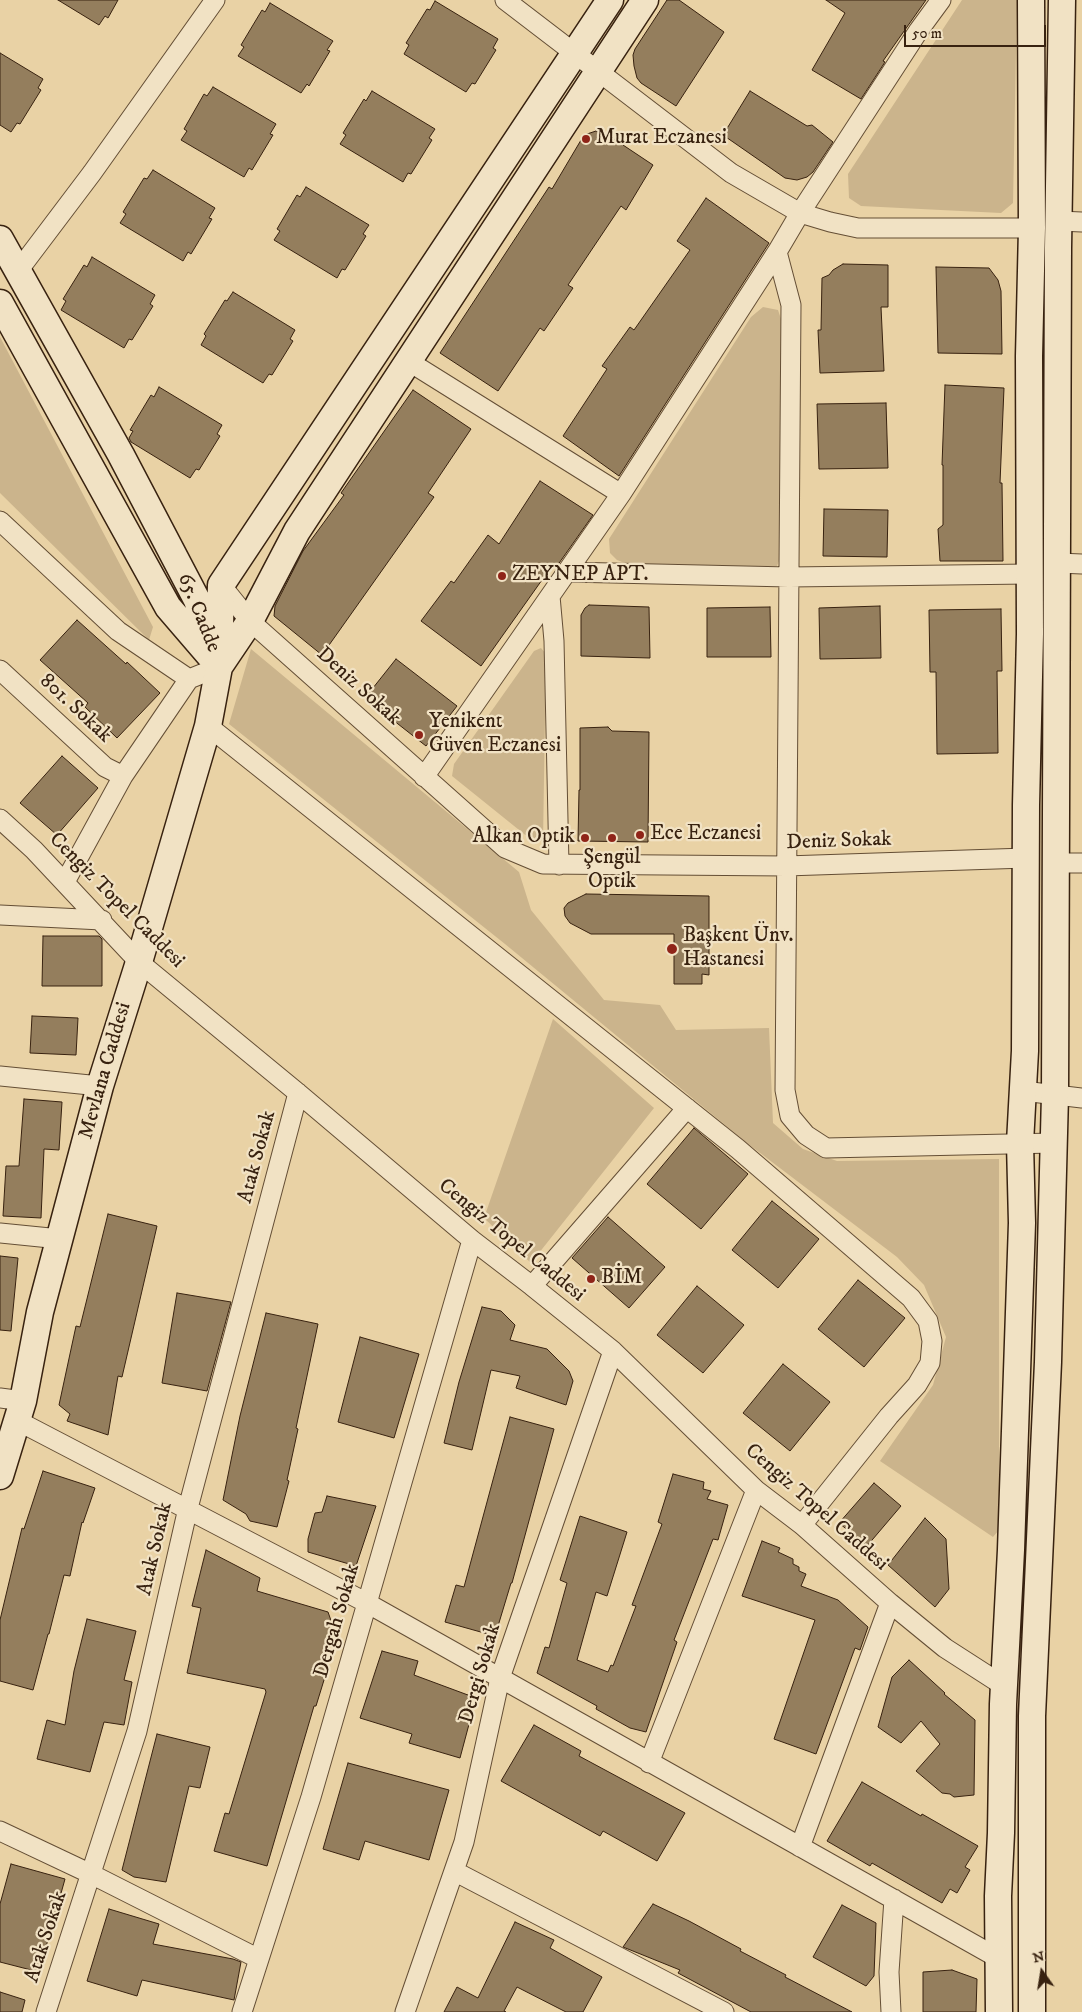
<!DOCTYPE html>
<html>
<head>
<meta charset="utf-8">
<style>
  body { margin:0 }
  #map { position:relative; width:1082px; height:2012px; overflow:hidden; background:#e9d2a5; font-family:"IM FELL DW Pica",serif }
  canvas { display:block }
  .north { position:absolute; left:1017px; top:1947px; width:50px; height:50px; -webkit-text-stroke:4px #f1e2c4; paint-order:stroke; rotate:347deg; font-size:14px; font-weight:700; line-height:20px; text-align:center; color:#382210 }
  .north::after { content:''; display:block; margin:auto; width:18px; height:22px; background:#382210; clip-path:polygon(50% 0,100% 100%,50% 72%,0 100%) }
  .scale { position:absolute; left:904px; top:25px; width:142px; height:22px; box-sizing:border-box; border:2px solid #382210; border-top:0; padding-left:6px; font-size:15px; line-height:18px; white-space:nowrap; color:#382210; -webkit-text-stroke:4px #f1e2c4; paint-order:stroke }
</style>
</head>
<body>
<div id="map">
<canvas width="1082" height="2012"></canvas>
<div class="north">N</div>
<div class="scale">50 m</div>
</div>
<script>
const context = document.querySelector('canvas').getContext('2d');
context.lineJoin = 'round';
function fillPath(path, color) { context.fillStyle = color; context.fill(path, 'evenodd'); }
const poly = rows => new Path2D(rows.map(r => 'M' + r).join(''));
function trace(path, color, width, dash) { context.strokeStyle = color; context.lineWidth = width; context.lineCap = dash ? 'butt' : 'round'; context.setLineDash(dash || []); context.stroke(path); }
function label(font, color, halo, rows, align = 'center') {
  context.font = font + ' "IM FELL DW Pica",serif'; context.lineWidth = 4.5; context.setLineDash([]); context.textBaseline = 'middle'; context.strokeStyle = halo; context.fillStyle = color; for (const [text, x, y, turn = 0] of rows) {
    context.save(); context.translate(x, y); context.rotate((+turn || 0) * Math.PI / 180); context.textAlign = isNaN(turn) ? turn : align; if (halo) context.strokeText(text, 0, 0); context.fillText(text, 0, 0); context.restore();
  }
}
fillPath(poly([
  [962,0,1017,0,1013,203,1001,213,861,206,849,198,848,174],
  [763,307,778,310,781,319,783,551,777,566,764,567,627,564,617,560,610,553,609,539,751,317],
  [0,337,153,627,149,640,0,493],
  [541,648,546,654,543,841,534,842,452,776,454,764,534,651],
  [251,649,519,872,531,910,604,1000,660,1005,676,1030,769,1028,773,1123,803,1149,837,1161,999,1159,999,1530,993,1537,880,1461,933,1385,946,1337,924,1285,897,1257,747,1143,505,944,229,724],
  [553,1019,654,1108,531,1263,484,1218]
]), '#cbb48c');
const building = poly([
  [58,0,118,0,108,18,105,16,99,25,58,0],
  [667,0,679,0,724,32,676,106,641,83,637,78,634,66,633,55,635,49,667,0],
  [826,0,926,0,883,61,885,62,861,99,812,70,845,13,826,0],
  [435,1,498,39,493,48,496,50,475,84,472,83,466,92,404,54,409,45,406,43,427,9,430,10,435,1],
  [270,3,333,41,327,50,330,51,309,86,307,84,301,93,238,56,244,47,241,45,262,10,265,12,270,3],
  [0,53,43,79,38,88,41,90,20,124,17,123,11,132,0,125,0,53],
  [213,87,276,124,270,134,273,135,252,170,249,168,244,177,181,140,187,131,184,129,204,94,207,96,213,87],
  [372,91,435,129,429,138,432,140,411,174,408,173,403,182,340,144,346,135,343,133,364,99,366,101,372,91],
  [750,91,807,126,812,125,833,142,813,172,807,177,797,180,785,178,723,135,750,91],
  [596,131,605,133,653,165,626,210,621,206,568,285,573,288,544,331,540,328,498,391,440,353,549,187,552,189,584,135,596,131],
  [153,170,215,208,209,218,212,219,191,254,188,252,183,261,120,223,126,214,123,212,144,178,147,179,153,170],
  [306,187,369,225,363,234,366,236,345,270,342,269,337,278,274,240,280,231,277,229,297,195,300,197,306,187],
  [706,198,769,243,619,476,563,436,607,369,602,366,630,327,634,330,690,250,677,241,706,198],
  [92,257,155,295,150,304,153,306,132,340,129,339,124,348,61,310,66,301,63,299,84,265,87,267,92,257],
  [843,264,888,265,888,307,881,307,884,371,820,373,818,330,821,330,822,278,829,275,833,270,843,264],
  [936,267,989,268,998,280,1001,291,1002,354,938,353,936,267],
  [233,292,295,330,290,339,293,341,272,375,269,374,263,383,201,345,206,336,204,334,225,300,227,301,233,292],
  [945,385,1004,388,1000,483,1002,483,1003,561,940,561,938,529,943,525,943,465,942,465,945,385],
  [159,387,222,425,217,434,220,436,199,470,196,469,190,478,131,442,129,438,133,431,130,430,151,395,154,397,159,387],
  [413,390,471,429,428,493,434,497,322,655,274,616,275,606,303,551,344,495,341,493,413,390],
  [886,403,888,468,819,469,817,404,886,403],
  [540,481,593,515,557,566,554,563,481,666,421,621,451,581,454,583,488,535,499,544,540,481],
  [824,509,888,510,887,557,823,556,824,509],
  [589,605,649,607,650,658,581,656,581,615,585,608,589,605],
  [880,606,881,658,820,659,819,608,880,606],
  [770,607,771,657,707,657,707,608,770,607],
  [1001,609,1002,671,997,671,998,753,937,754,936,672,930,672,929,610,1001,609],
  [77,620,126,664,127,662,160,693,117,738,85,707,88,703,40,660,77,620],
  [396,659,457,706,426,746,365,698,396,659],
  [608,727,612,731,649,732,648,842,578,841,579,790,580,790,580,728,608,727],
  [62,756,98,788,57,835,20,803,62,756],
  [586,894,709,896,709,975,702,974,702,984,674,984,674,934,591,934,570,923,565,916,564,908,568,903,586,894],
  [43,936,99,936,102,939,102,986,42,986,43,936],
  [32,1016,78,1018,76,1055,30,1053,32,1016],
  [24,1099,62,1102,59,1150,44,1149,41,1218,3,1216,6,1166,19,1166,24,1099],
  [694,1128,748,1174,701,1229,647,1184,694,1128],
  [772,1201,819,1239,778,1288,732,1250,772,1201],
  [108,1214,157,1226,122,1377,118,1376,108,1435,67,1421,70,1414,59,1405,76,1326,80,1327,108,1214],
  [608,1217,665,1267,629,1308,572,1258,608,1217],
  [0,1256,18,1258,11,1331,0,1330,0,1256],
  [858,1280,905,1318,864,1367,818,1329,858,1280],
  [697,1286,744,1325,703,1373,657,1335,697,1286],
  [177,1293,231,1302,207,1391,162,1383,177,1293],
  [482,1307,501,1311,515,1325,510,1340,547,1349,569,1371,573,1381,566,1405,516,1388,520,1376,491,1370,472,1450,444,1443,459,1382,482,1307],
  [266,1313,318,1324,296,1428,298,1429,287,1480,289,1481,277,1527,250,1521,246,1514,223,1500,240,1416,266,1313],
  [360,1337,419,1354,394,1438,338,1422,360,1337],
  [783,1364,830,1402,790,1451,743,1413,783,1364],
  [510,1417,554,1429,512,1583,511,1583,495,1636,445,1622,456,1585,464,1587,510,1417],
  [43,1471,95,1488,83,1523,82,1522,70,1576,64,1575,49,1634,48,1634,33,1690,0,1681,0,1620,22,1528,24,1529,43,1471],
  [673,1474,704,1482,703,1489,711,1491,707,1499,728,1505,718,1540,713,1539,674,1640,677,1642,646,1732,630,1728,596,1709,597,1706,537,1673,545,1647,549,1648,567,1583,560,1580,580,1516,627,1532,607,1596,596,1592,577,1660,608,1672,611,1665,613,1666,636,1606,632,1605,662,1524,658,1522,673,1474],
  [874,1483,901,1506,867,1546,839,1523,874,1483],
  [327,1496,376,1506,356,1566,308,1552,308,1539,315,1513,322,1512,327,1496],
  [925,1518,946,1539,949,1589,935,1607,888,1565,925,1518],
  [762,1541,780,1548,778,1552,793,1559,793,1564,799,1567,799,1571,806,1574,801,1586,838,1600,868,1627,860,1650,855,1648,816,1754,774,1739,815,1620,742,1596,762,1541],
  [206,1550,260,1578,257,1591,328,1612,334,1629,324,1666,328,1667,316,1706,314,1706,267,1866,214,1851,225,1813,229,1814,266,1692,265,1689,187,1673,201,1608,192,1606,206,1550],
  [87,1619,136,1631,124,1680,132,1682,124,1725,104,1722,90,1772,37,1759,47,1720,65,1725,74,1671,87,1619],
  [382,1651,418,1661,414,1675,476,1698,460,1758,409,1743,412,1734,360,1718,382,1651],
  [909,1660,945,1693,944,1694,975,1720,974,1795,954,1797,950,1794,942,1793,916,1771,940,1744,921,1721,901,1743,878,1727,892,1677,909,1660],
  [534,1725,581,1751,579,1756,685,1813,657,1861,603,1831,600,1836,501,1781,534,1725],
  [157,1734,210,1747,200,1788,189,1786,166,1882,134,1877,122,1870,157,1734],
  [348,1763,449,1790,429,1860,365,1841,359,1860,323,1849,348,1763],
  [862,1782,921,1816,922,1814,978,1846,965,1867,970,1870,957,1893,950,1889,942,1903,872,1863,870,1866,827,1841,862,1782],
  [11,1864,65,1879,39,1972,0,1962,0,1904,11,1864],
  [653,1904,689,1921,741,1949,740,1951,786,1975,785,1977,852,2012,751,2012,678,1973,680,1970,623,1947,653,1904],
  [842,1905,876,1923,874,1976,866,1986,813,1957,842,1905],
  [109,1909,159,1924,153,1944,233,1959,241,1962,234,2000,142,1980,137,1996,87,1981,109,1909],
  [515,1922,554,1940,550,1948,602,1977,583,2012,566,2012,517,1987,504,2011,506,2012,444,2012,457,1987,478,1998,515,1922],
  [952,1970,977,1979,976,2012,923,2012,923,1972,952,1970],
  [0,1992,25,2000,22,2012,0,2012,0,1992]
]);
fillPath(building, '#947e5d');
trace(building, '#382210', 1);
const street = poly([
  [505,0,731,173,800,213,830,222,858,228,1032,228],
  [1059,221,1082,222],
  [777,252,791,305,785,1090,790,1116,806,1135,826,1148,1054,1143],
  [18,271,92,173,215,0],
  [408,361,621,494],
  [0,521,118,631,189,679,219,667],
  [1058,563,1082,564],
  [567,572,789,577,1029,574],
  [221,585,250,621,505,848,543,864,786,866,1026,858],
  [550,596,554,641,559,865],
  [0,670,105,767,123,776],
  [208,726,738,1149,911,1298,928,1321,932,1341,930,1363,917,1385,889,1416,802,1525],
  [424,777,621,494,777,252,800,213,919,30,941,0],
  [0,819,34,850,139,962,298,1093,472,1240,532,1286,613,1351,756,1490,802,1525,890,1603,945,1648,1004,1686],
  [1057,863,1082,863],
  [65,882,123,776,189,679],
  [0,915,102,920],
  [0,1076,100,1086],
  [1023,1091,1082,1098],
  [0,1233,60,1239],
  [532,1286,687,1108],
  [0,1398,23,1401],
  [16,1420,367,1603,998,1958],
  [649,1763,756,1490],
  [0,1831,91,1874,259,1959],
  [800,1847,890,1603],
  [454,1871,724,2012],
  [46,2012,137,1731,188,1508,298,1093],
  [242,2012,311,1797,472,1240],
  [405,2012,464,1842,500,1678,613,1351],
  [891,2012,889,1972,894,1899]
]);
const secondary = poly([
  [0,239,121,455,197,600,214,650],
  [0,303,168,607,211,657],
  [219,667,250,621,297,531,645,0],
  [0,1476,23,1401,40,1312,100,1086,139,962,208,726,219,667,221,585,610,0],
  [999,2012,998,1896,1001,1833,1003,1704,1011,1550,1022,1223,1020,1143,1025,1051,1026,805,1030,634,1029,356,1032,228,1031,0],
  [1032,2012,1032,1716,1048,1362,1055,1095,1058,248,1062,0]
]);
trace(street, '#644e35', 21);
trace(secondary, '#382210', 29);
trace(street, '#f1e2c4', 19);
trace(secondary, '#f1e2c4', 26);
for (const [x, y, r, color] of [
  [586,139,5,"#8f2418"],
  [502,576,5,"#8f2418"],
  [419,735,5,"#8f2418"],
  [640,835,5,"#8f2418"],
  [585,838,5,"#8f2418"],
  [612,838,5,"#8f2418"],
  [672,949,6,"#8f2418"],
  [591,1279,5,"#8f2418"]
]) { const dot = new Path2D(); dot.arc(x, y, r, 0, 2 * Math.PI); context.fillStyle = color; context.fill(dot); trace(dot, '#f1e2c4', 2); }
label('21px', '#382210', '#f1e2c4', [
  ["Murat Eczanesi",596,139],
  ["ZEYNEP APT.",512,576],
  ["Yenikent",429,723],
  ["Güven Eczanesi",429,747],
  ["Ece Eczanesi",650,835],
  ["Alkan Optik",575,838,"right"],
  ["Şengül",612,859,"center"],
  ["Optik",612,883,"center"],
  ["Başkent Ünv.",683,937],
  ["Hastanesi",683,961],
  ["BİM",601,1279]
], 'left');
label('21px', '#382210', '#f1e2c4', [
  ["65. Cadde",198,613,68],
  ["Deniz Sokak",358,687,42],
  ["801. Sokak",75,709,43],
  ["Deniz Sokak",839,842,-2],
  ["Cengiz Topel Caddesi",116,901,45],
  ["Mevlana Caddesi",106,1071,-74],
  ["Atak Sokak",258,1157,-75],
  ["Cengiz Topel Caddesi",511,1241,39],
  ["Cengiz Topel Caddesi",816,1508,41],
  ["Atak Sokak",156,1549,-77],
  ["Dergah Sokak",338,1621,-74],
  ["Dergi Sokak",481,1674,-74],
  ["Atak Sokak",47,1937,-72]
]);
</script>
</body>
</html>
